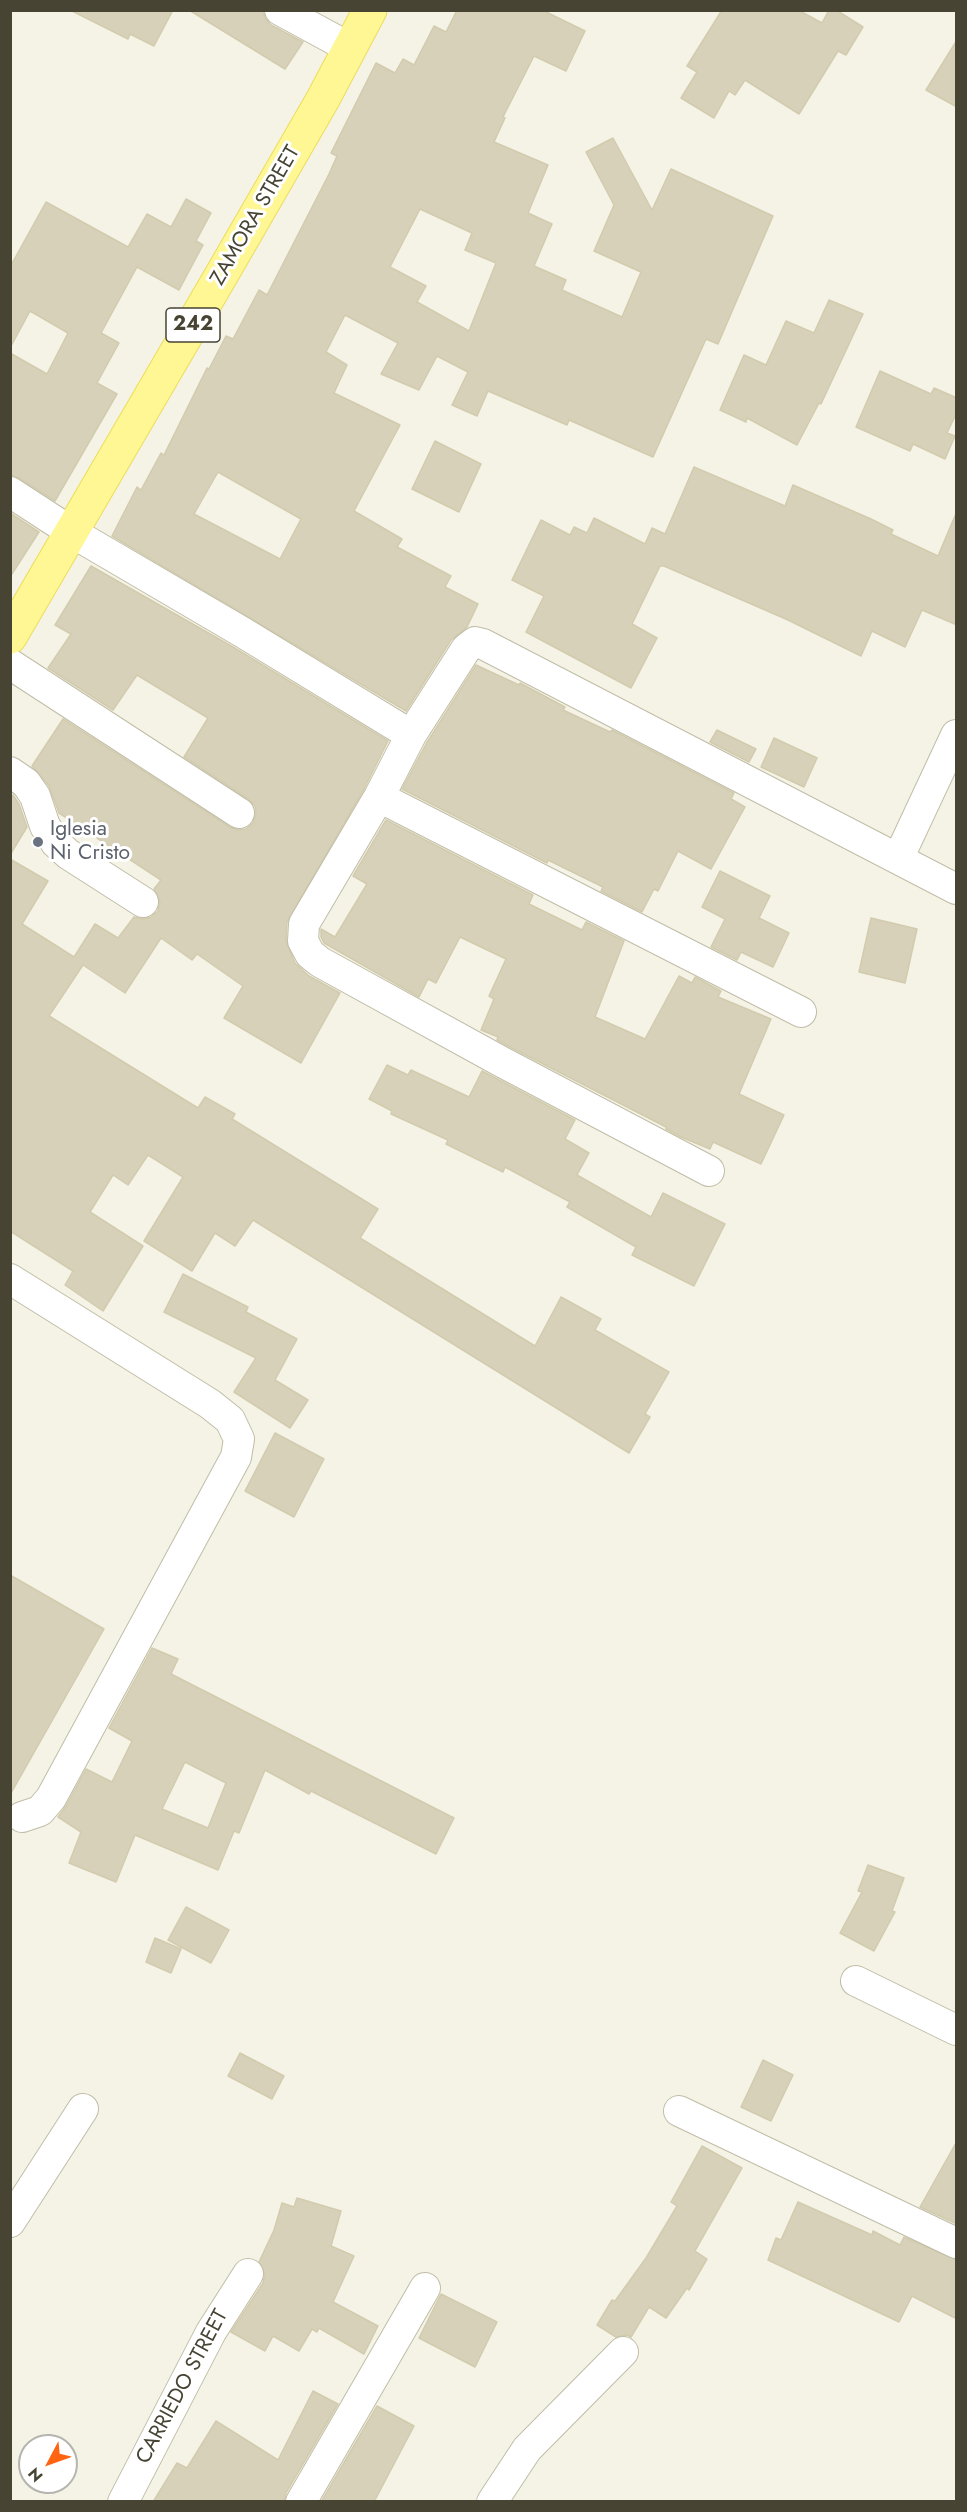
<!DOCTYPE html>
<html>
<head>
<meta charset="utf-8">
<style>
  body { margin:0 }
  #map { position:relative; width:967px; height:2512px; overflow:hidden; background:#f4f3e6; font-family:Jost,sans-serif }
  canvas { display:block }
  .frame { position:absolute; inset:0; border:12px solid #474434; pointer-events:none }
  .north { position:absolute; left:18px; top:2434px; width:60px; height:60px; box-sizing:border-box; background:#fff; border:2px solid #b5b4ae; border-radius:50%; rotate:229deg; font-size:16px; font-weight:700; line-height:24px; text-align:center; color:#474434 }
  .north::after { content:''; display:block; margin:auto; width:21px; height:27px; background:#ff6412; clip-path:polygon(50% 0,100% 100%,50% 72%,0 100%) }
</style>
</head>
<body>
<div id="map">
<canvas width="967" height="2512"></canvas>
<div class="frame"></div>
<div class="north">N</div>
</div>
<script>
const context = document.querySelector('canvas').getContext('2d');
context.lineJoin = 'round';
function fillPath(path, color) { context.fillStyle = color; context.fill(path, 'evenodd'); }
const poly = rows => new Path2D(rows.map(r => 'M' + r).join(''));
function trace(path, color, width, dash) { context.strokeStyle = color; context.lineWidth = width; context.lineCap = dash ? 'butt' : 'round'; context.setLineDash(dash || []); context.stroke(path); }
function label(font, color, halo, rows, align = 'center') {
  context.font = font + ' Jost,sans-serif'; context.lineWidth = 6; context.setLineDash([]); context.textBaseline = 'middle'; context.strokeStyle = halo; context.fillStyle = color; for (const [text, x, y, turn = 0] of rows) {
    context.save(); context.translate(x, y); context.rotate((+turn || 0) * Math.PI / 180); context.textAlign = isNaN(turn) ? turn : align; if (halo) context.strokeText(text, 0, 0); context.fillText(text, 0, 0); context.restore();
  }
}
const building = poly([
  [70,10,173,10,154,46,130,34,128,39,70,10],
  [189,10,263,10,265,18,271,25,303,42,285,69,189,10],
  [457,10,542,10,585,31,566,71,534,56,503,117,505,118,494,142,548,165,528,213,552,224,534,266,566,280,562,290,622,317,641,272,594,251,614,205,586,152,613,138,652,210,671,169,773,216,718,344,706,339,653,457,569,420,567,425,488,391,477,416,452,405,468,372,437,356,419,390,381,374,398,343,345,315,326,352,347,365,334,393,400,425,354,511,402,539,397,547,451,576,445,587,478,604,467,627,451,640,406,711,112,536,137,487,141,490,161,453,164,455,207,368,209,369,226,336,233,339,259,290,267,295,329,174,337,156,331,153,376,63,395,73,403,59,414,65,434,26,446,32,457,10],
  [420,209,472,233,465,250,496,263,469,331,417,302,426,286,390,267,420,209],
  [218,472,301,519,280,559,194,514,218,472],
  [722,10,798,10,822,23,829,10,836,10,863,27,846,55,838,51,799,114,745,80,735,95,729,91,714,118,681,98,697,72,687,66,722,10],
  [957,40,957,107,926,90,957,40],
  [186,199,211,213,196,241,203,245,179,290,137,267,101,333,119,343,97,383,117,394,55,501,19,478,10,475,10,353,47,374,68,333,30,311,10,348,10,267,46,202,128,247,147,214,171,227,186,199],
  [829,300,863,314,821,404,819,403,797,445,747,418,746,422,720,410,744,355,766,365,786,321,814,333,829,300],
  [880,371,931,394,934,388,957,398,957,412,947,433,955,436,945,459,913,444,910,451,856,427,880,371],
  [435,441,481,464,459,512,412,489,435,441],
  [694,467,785,506,793,485,871,519,893,530,891,534,938,556,957,511,957,625,922,610,905,647,872,631,861,656,788,620,664,566,660,566,632,624,657,638,631,688,526,632,544,596,512,580,541,520,570,535,574,527,587,533,594,518,645,544,652,528,665,534,694,467],
  [10,513,39,532,10,577,10,513],
  [91,566,233,647,388,741,364,789,287,922,286,941,295,963,309,976,340,993,301,1063,224,1018,243,986,197,954,192,960,161,938,125,993,83,965,49,1016,198,1108,205,1097,235,1114,232,1119,378,1209,360,1238,535,1346,561,1297,601,1319,595,1330,669,1372,645,1414,650,1417,629,1453,253,1220,235,1246,215,1233,192,1271,144,1241,183,1177,148,1155,128,1185,113,1175,90,1212,143,1246,103,1311,65,1285,73,1271,10,1231,10,859,48,881,22,924,74,957,95,924,118,938,134,917,143,919,151,917,158,911,160,902,154,889,161,880,59,813,49,786,32,766,63,719,230,827,238,830,246,829,253,823,256,814,255,806,248,799,184,757,208,718,137,675,113,710,48,668,71,634,55,625,91,566],
  [476,665,519,685,520,683,565,707,563,710,610,732,612,730,734,793,731,799,745,807,711,869,678,851,658,891,654,889,642,912,601,891,603,887,548,860,547,863,402,789,426,744,476,665],
  [717,730,756,749,749,762,710,742,717,730],
  [774,738,817,758,804,787,761,767,774,738],
  [13,795,19,804,27,827,10,855,10,800,13,795],
  [386,820,533,895,529,904,582,930,586,922,624,941,595,1017,645,1039,679,976,692,983,695,977,721,991,718,997,771,1019,739,1094,784,1115,761,1164,713,1142,710,1149,681,1137,666,1129,666,1127,510,1047,497,1040,498,1037,481,1030,494,999,489,996,506,959,460,937,436,983,428,979,419,997,324,943,321,937,321,929,335,937,367,884,353,876,386,820],
  [720,871,770,896,759,918,789,933,773,967,741,952,737,960,711,947,725,919,702,907,720,871],
  [871,918,917,929,905,983,859,972,871,918],
  [387,1065,408,1075,411,1070,469,1097,482,1071,575,1120,565,1139,589,1153,577,1175,651,1217,663,1193,725,1224,694,1286,632,1255,636,1247,567,1207,570,1202,505,1167,503,1172,446,1144,448,1140,391,1114,392,1111,369,1099,387,1065],
  [183,1274,248,1307,246,1312,297,1339,275,1380,308,1400,290,1428,234,1392,256,1358,164,1312,183,1274],
  [275,1433,324,1459,294,1517,245,1491,275,1433],
  [10,1575,104,1629,10,1795,10,1575],
  [152,1648,178,1659,171,1674,454,1818,436,1854,311,1791,309,1794,265,1770,239,1833,234,1831,218,1870,135,1835,116,1882,69,1863,81,1832,58,1817,66,1806,86,1769,112,1782,132,1741,109,1728,152,1648],
  [185,1762,226,1783,208,1828,162,1809,185,1762],
  [868,1865,904,1878,892,1911,895,1912,874,1951,840,1933,862,1892,858,1891,868,1865],
  [186,1907,229,1930,211,1963,168,1940,186,1907],
  [155,1938,181,1949,171,1973,146,1962,155,1938],
  [240,2053,284,2076,272,2099,228,2076,240,2053],
  [763,2060,793,2075,771,2121,741,2107,763,2060],
  [957,2141,957,2224,920,2207,957,2141],
  [702,2146,742,2168,695,2251,707,2259,689,2290,687,2288,666,2318,649,2307,631,2337,627,2335,616,2337,597,2325,612,2300,615,2301,646,2258,677,2206,671,2202,702,2146],
  [297,2198,341,2211,331,2246,354,2256,333,2302,378,2326,364,2354,319,2328,317,2332,312,2329,299,2351,273,2336,265,2351,231,2332,263,2283,265,2274,259,2262,274,2230,282,2203,294,2207,297,2198],
  [798,2202,872,2235,873,2231,900,2245,904,2237,957,2260,957,2319,912,2296,899,2322,768,2260,776,2238,781,2240,798,2202],
  [441,2294,497,2322,475,2367,419,2338,441,2294],
  [313,2391,338,2404,286,2493,284,2502,153,2502,177,2463,187,2468,216,2421,278,2460,313,2391],
  [377,2406,414,2426,374,2502,321,2502,377,2406]
]);
fillPath(building, '#d7d1ba');
trace(building, '#d2cbad', 1.5);
const minor = poly([
  [280,10,350,48],
  [10,492,73,533,242,632,411,735],
  [10,664,239,813],
  [10,772,26,783,35,796,45,826,56,843,68,854,143,902],
  [379,797,801,1012],
  [898,859,956,735],
  [709,1171,502,1062,320,962,310,954,303,941,304,924,379,797,411,735,466,649,475,642,483,644,956,889],
  [10,1279,210,1404,230,1420,239,1439,236,1457,51,1798,40,1811,22,1817],
  [856,1981,956,2030],
  [679,2111,956,2243],
  [10,2222,83,2109],
  [123,2502,211,2332,248,2274],
  [301,2502,425,2288],
  [492,2502,527,2449,623,2352]
]);
const major = poly([
  [10,637,222,274,323,99,370,10]
]);
trace(minor, '#c0bda7', 32);
trace(major, '#ecdd5b', 35);
trace(minor, '#fff', 30);
trace(major, '#fff694', 33);
for (const [x, y, r, color] of [
  [38,842,6,"#6b7280"]
]) { const dot = new Path2D(); dot.arc(x, y, r, 0, 2 * Math.PI); context.fillStyle = color; context.fill(dot); trace(dot, '#fff', 2); }
for (const [x, y, w] of [
  [193,325,54]
]) { const box = new Path2D(); box.roundRect(x - w / 2, y - 17, w, 34, 4.5); context.fillStyle = '#fff'; context.fill(box); trace(box, '#474434', 1.5); }
label('bold 20px', '#474434', null, [
  ["242",193,325]
]);
label('21px', '#474434', '#fff', [
  ["ZAMORA STREET",256,216,-60],
  ["CARRIEDO STREET",183,2387,-62]
]);
label('21px', '#5b616d', '#fff', [
  ["Iglesia",50,830],
  ["Ni Cristo",50,854]
], 'left');
</script>
</body>
</html>
